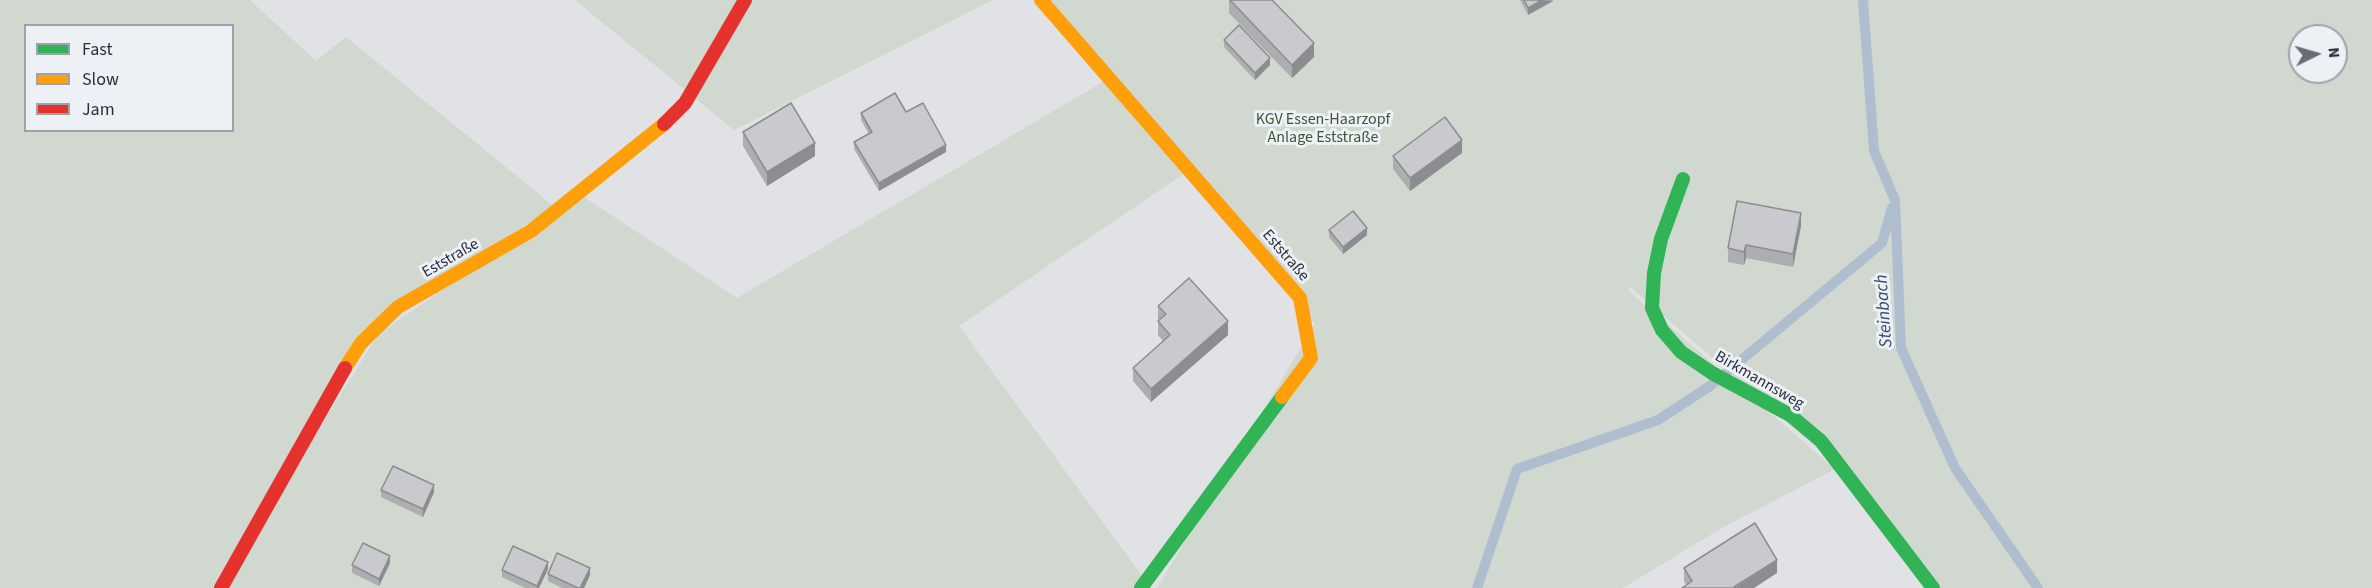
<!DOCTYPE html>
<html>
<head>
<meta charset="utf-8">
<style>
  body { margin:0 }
  #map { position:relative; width:2372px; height:588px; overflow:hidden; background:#e0e2e5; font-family:"Source Sans 3",sans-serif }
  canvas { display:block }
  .legend { position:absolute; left:24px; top:24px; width:210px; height:108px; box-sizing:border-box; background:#edf0f5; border:2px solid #9ea3ab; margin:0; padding:8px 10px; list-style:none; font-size:18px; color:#282f3d }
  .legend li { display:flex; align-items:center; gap:12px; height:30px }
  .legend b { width:30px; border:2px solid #9ea3ab }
  .north { position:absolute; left:2288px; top:24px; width:60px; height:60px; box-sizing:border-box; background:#edf0f5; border:2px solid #9ea3ab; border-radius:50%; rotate:85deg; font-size:16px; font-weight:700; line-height:24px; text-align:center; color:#282f3d }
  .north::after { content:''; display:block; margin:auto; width:21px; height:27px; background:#686e78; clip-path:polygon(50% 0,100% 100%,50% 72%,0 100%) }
</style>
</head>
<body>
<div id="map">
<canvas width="2372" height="588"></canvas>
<ul class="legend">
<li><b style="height:8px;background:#30b455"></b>Fast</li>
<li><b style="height:8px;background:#ff9f0a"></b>Slow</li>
<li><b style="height:8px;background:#e5322d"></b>Jam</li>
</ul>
<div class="north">N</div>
</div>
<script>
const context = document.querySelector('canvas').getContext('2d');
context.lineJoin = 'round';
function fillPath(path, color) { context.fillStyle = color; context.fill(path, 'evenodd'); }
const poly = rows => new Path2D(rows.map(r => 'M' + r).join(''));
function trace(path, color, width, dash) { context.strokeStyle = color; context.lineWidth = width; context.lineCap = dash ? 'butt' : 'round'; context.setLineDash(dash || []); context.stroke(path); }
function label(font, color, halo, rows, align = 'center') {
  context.font = font + ' "Source Sans 3",sans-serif'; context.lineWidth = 6; context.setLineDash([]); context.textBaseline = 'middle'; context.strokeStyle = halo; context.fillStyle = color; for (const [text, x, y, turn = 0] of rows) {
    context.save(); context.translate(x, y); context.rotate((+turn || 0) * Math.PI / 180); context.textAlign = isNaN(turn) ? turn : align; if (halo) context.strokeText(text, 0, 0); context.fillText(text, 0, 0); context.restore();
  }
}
fillPath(poly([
  [0,0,250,0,316,61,346,37,555,207,396,306,219,588,0,588],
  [26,26,232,26,232,130,26,130],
  [575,0,993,0,734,130],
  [1042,0,2372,0,2372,588,1933,588,1840,468,1629,286,1629,291,1835,469,1722,528,1623,588,1157,588,1315,324],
  [2300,36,2336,36,2336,72,2300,72],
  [1106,80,1185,173,959,326,1151,588,225,588,364,344,581,195,737,298]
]), '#d0d8d0');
trace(poly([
  [1863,0,1874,151,1895,200,1901,348,1955,468,2038,588],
  [1477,588,1517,469,1658,420,1710,386,1882,243,1892,208]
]), '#afbecf', 10);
trace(poly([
  [1683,179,1661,239,1654,273,1652,308,1662,330,1681,352,1712,373,1790,415,1821,441,1933,588],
  [1141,588,1282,397]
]), '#30b455', 14);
trace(poly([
  [1041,0,1300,298,1311,358,1282,397],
  [345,368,361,343,398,307,531,231,664,124]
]), '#ff9f0a', 14);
trace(poly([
  [664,124,685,103,745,0],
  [221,588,345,368]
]), '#e5322d', 14);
fillPath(poly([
  [1229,0,1314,57,1292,78,1229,13],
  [1520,0,1553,0,1553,1,1528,15],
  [1224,40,1270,65,1255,80,1224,47],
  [906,112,946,152,879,191,854,149,854,142,869,134,861,120,861,113],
  [743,132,815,156,767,186,743,146],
  [1462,153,1410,191,1393,169,1393,156],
  [1801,226,1793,267,1746,258,1744,265,1728,262,1728,248],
  [1329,230,1367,235,1343,254,1329,237],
  [1158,306,1228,335,1151,402,1133,381,1133,368,1163,341,1158,335,1158,321,1159,320,1158,319],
  [381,490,434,492,423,517,381,497],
  [390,563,379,586,352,573,352,565],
  [1684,568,1777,573,1686,585,1684,581],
  [548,569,539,588,525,588,502,577,502,570],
  [548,574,590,575,584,588,562,588,548,581]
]), '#acaeb0');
fillPath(poly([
  [1542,0,1553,1,1528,15,1528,8],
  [1314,43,1314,57,1292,78,1292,65],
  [1270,58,1270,65,1255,80,1255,73],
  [1462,140,1462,153,1410,191,1410,178],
  [815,143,815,156,767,186,767,172],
  [946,145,946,152,879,191,879,183],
  [1801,213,1801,226,1793,267,1793,254],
  [1367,228,1367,235,1343,254,1343,247],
  [1746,245,1746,258,1744,265,1744,252],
  [1228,321,1228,335,1151,402,1151,389],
  [434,485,434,492,423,517,423,509],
  [390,556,390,563,379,586,379,579],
  [1777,560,1777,573,1754,588,1734,588],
  [548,562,548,569,539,588,537,588,537,586],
  [590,568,590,575,584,588,580,588]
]), '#8c8d90');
const building = poly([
  [1230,0,1272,0,1314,43,1292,65,1230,0],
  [1524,0,1542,0,1528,8,1524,0],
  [1239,25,1270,58,1255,73,1224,40,1239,25],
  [895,93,906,112,923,103,946,145,879,183,854,142,872,132,861,113,895,93],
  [791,103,815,143,767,172,743,132,791,103],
  [1445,117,1462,140,1410,178,1393,156,1445,117],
  [1737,201,1801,213,1793,254,1746,245,1744,252,1728,248,1737,201],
  [1353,211,1367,228,1343,247,1329,230,1353,211],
  [1189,278,1228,321,1151,389,1133,368,1170,335,1158,321,1166,314,1158,306,1189,278],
  [393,466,434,485,423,509,381,490,393,466],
  [1755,523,1777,560,1734,587,1734,588,1682,588,1692,581,1684,568,1755,523],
  [363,543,390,556,379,579,352,565,363,543],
  [513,546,548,562,537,586,502,570,513,546],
  [557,553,590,568,580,588,578,588,548,574,557,553]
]);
fillPath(building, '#c8cacd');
trace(building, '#8c8d90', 1.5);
label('16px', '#3b5836', '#edf0f5', [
  ["KGV Essen-Haarzopf",1323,120],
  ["Anlage Eststraße",1323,138]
]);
label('16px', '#282f3d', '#edf0f5', [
  ["Eststraße",1285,256,49],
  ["Eststraße",451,259,-30],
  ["Birkmannsweg",1759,381,30]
]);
label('italic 18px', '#344c6e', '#edf0f5', [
  ["Steinbach",1885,311,-94]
]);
</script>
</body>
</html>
